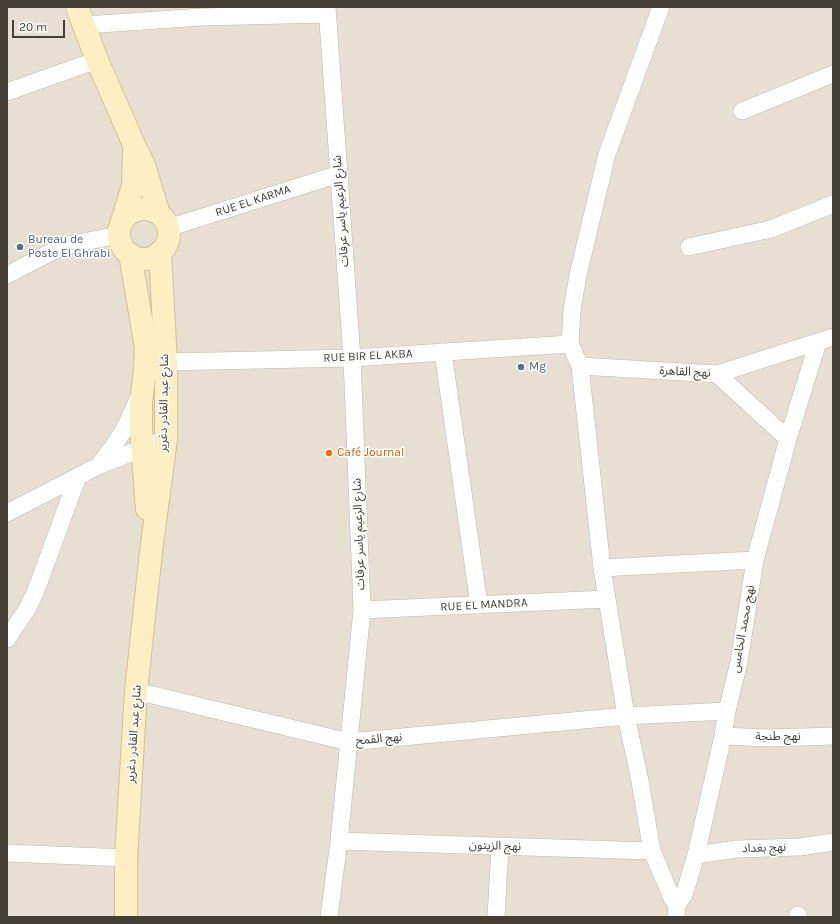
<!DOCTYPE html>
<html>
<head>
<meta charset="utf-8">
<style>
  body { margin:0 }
  #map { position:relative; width:840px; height:924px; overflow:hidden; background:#f2eee4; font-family:Karla,sans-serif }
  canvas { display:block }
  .frame { position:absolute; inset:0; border:8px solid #443e34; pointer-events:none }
  .scale { position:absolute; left:12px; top:20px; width:53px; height:18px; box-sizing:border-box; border:2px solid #443e34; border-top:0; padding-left:5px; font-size:12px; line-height:14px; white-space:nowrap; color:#443e34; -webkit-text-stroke:3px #fff; paint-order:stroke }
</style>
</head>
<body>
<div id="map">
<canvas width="840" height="924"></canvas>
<div class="frame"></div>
<div class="scale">20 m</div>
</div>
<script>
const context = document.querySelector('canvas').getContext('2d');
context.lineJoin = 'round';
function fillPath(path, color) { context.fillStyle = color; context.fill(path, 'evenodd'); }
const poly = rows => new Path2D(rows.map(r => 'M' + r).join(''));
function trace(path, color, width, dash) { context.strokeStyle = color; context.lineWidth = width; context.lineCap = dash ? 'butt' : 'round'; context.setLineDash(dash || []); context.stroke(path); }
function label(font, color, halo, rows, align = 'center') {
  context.font = font + ' Karla,"Noto Sans Arabic",sans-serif'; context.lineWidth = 3; context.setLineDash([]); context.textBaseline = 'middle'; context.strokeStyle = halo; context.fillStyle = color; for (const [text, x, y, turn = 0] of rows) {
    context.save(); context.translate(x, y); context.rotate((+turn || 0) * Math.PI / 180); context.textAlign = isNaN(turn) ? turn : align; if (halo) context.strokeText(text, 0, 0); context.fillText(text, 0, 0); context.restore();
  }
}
fillPath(poly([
  [7,7,833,7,833,917,7,917]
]), '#e6dfd2');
const minor = poly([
  [327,7,352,358,362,610,339,841,329,917],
  [661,7,607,154,578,275,572,310,570,344,580,366,602,568,626,716,639,776,652,851,672,898,677,905],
  [85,25,202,17,327,14],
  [7,92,97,60],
  [742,111,833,74],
  [168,228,339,174],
  [689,247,771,229,833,204],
  [7,275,55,250,73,244,119,235],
  [443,352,479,605],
  [166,362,352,358,570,344],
  [580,366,717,374,788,439],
  [717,374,833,337],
  [100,464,113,447,125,428,139,397],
  [7,513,100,465,166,439],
  [602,568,755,560],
  [362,610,607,599],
  [7,639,27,609,35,593,78,476],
  [136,691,349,742,626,716,727,711],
  [723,736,768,738,833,736],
  [339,841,652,851],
  [7,853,126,858],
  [696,855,737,849,800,847,833,842],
  [676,915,677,905,684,895,696,855,723,736,727,711,739,662,755,560,788,439,818,342],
  [798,915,798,917],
  [496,917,500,847]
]);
const secondary = poly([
  [77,7,97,60,135,147,144,165,159,214],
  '119 234a25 25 0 1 1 50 0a25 25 0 1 1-50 0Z',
  [122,221,133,186,134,151],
  [130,254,146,348,145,368,141,403,141,430,147,509],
  [126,917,126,858,136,691,151,552,166,439,166,362,160,252]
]);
trace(minor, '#c0b8aa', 18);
trace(secondary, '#d2c194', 24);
trace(minor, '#fff', 17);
trace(secondary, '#feeec2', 22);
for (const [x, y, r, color] of [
  [20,247,4,"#5c6f8a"],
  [521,367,4,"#5c6f8a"],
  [329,453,4,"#e8710a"]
]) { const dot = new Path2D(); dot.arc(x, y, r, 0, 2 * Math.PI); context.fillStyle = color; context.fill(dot); trace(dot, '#fff', 1.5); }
label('12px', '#443e34', '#fff', [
  ["RUE EL KARMA",253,201,-18],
  ["شارع الزعيم ياسر عرفات",341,211,-94],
  ["RUE BIR EL AKBA",368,356,-3],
  ["نهج القاهرة",685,372,3],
  ["شارع عبد القادر دغرير",164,403,-89],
  ["شارع الزعيم ياسر عرفات",359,534,-92],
  ["RUE EL MANDRA",484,605,-3],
  ["نهج محمد الخامس",743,629,-80],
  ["شارع عبد القادر دغرير",134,734,-86],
  ["نهج طنجة",778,737],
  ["نهج القمح",379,739,-5],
  ["نهج الزيتون",495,846,2],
  ["نهج بغداد",764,848,-2]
]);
label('12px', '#4e5e75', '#fff', [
  ["Bureau de",28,240],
  ["Poste El Ghrabi",28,254],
  ["Mg",529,367]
], 'left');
label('12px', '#c56008', '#fff', [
  ["Café Journal",337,453]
], 'left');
</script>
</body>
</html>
